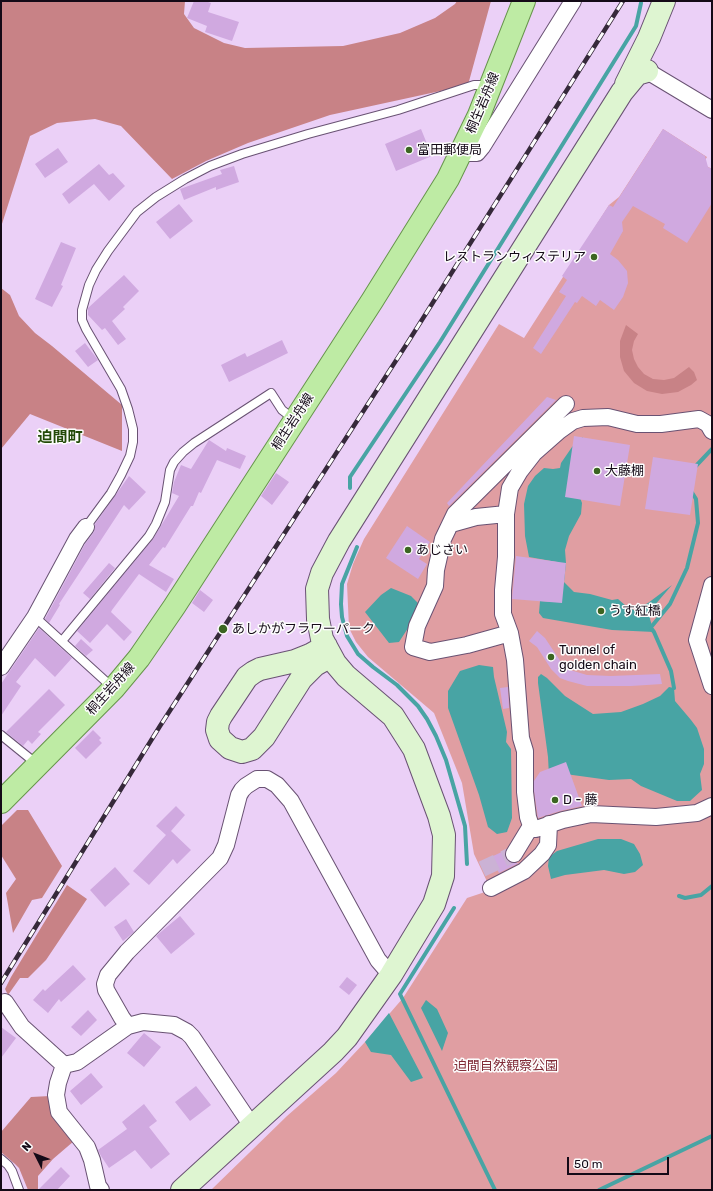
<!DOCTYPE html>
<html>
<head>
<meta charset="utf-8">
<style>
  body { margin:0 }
  #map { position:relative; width:713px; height:1191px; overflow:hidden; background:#ebd0f7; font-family:Rubik,sans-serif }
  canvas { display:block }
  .frame { position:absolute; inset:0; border:2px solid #140a17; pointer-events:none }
  .north { position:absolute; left:16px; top:1135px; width:40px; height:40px; -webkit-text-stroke:3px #fdfdfd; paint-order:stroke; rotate:312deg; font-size:11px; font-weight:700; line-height:16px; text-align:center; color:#140a17 }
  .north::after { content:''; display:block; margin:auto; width:14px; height:18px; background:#140a17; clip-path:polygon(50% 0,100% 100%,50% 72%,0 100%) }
  .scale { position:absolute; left:567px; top:1157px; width:102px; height:18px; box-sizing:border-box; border:2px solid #140a17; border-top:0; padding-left:5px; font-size:12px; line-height:14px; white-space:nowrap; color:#140a17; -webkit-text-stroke:3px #fdfdfd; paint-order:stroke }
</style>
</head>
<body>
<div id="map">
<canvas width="713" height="1191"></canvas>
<div class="frame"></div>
<div class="north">N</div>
<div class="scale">50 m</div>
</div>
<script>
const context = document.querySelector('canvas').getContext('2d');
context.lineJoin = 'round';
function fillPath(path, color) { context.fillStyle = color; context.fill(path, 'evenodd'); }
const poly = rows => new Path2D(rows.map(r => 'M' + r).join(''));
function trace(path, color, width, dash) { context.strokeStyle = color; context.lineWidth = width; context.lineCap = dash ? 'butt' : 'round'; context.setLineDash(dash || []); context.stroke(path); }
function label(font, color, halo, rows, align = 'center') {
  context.font = font + ' Rubik,"Noto Sans JP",sans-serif'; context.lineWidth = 3; context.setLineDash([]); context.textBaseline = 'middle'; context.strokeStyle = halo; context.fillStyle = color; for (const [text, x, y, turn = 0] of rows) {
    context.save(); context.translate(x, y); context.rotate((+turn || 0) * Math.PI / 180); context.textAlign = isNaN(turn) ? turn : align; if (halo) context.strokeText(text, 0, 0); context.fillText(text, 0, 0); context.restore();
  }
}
fillPath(poly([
  [663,129,707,157,703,164,712,169,712,1190,211,1190,287,1116,336,1073,365,1042,403,998,467,898,491,890,474,854,462,783,434,713,368,657,356,642,349,628,347,584,353,564,364,539,499,324,524,338,609,205,619,197]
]), '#e09ea2');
fillPath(poly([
  [1,1,185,1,184,14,194,28,224,43,245,48,343,46,400,33,435,18,455,4,457,1,491,1,468,85,330,115,248,143,206,161,172,179,121,126,95,119,57,123,30,136,1,227],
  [1,288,10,295,19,316,35,333,52,346,122,405,122,451,30,414,1,449],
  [626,325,638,334,634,341,632,350,634,359,638,367,644,374,653,379,664,380,674,378,689,367,694,372,697,380,691,385,678,392,662,394,647,391,634,383,624,371,620,357,620,341],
  [17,810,28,810,62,866,42,898,32,900,13,933,6,893,16,879,1,855,1,826],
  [67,885,87,899,46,960,28,978,20,978,8,995,5,989,11,977],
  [50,1096,74,1141,53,1159,38,1176,38,1190,28,1190,19,1168,15,1164,1,1152,1,1132,31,1097]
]), '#c88286');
fillPath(poly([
  [583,437,581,444,579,495,582,503,581,514,569,536,565,550,566,563,564,582,574,592,590,594,612,600,618,599,626,606,634,610,648,603,672,585,654,606,651,613,650,619,654,632,612,630,543,618,539,613,540,601,554,602,557,562,529,557,525,536,524,504,528,486,535,476,544,468,553,469,560,468,561,463,572,447],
  [391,588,411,596,418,603,410,625,399,642,389,643,365,612,381,595],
  [479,665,493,667,494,677,507,732,506,742,511,749,512,818,507,832,497,834,488,827,479,795,448,708,448,691,460,671],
  [541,674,547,678,565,696,593,714,621,712,643,704,660,696,669,687,674,688,675,701,691,720,697,728,704,749,704,764,700,774,702,790,690,801,677,801,641,786,631,779,609,780,558,773,549,776,548,757,538,683,538,677],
  [598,839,621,839,634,844,640,854,643,865,635,872,624,874,604,870,565,875,551,879,548,866,549,857,557,851],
  [426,1000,437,1009,448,1033,442,1051,421,1008],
  [389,1013,423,1078,411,1082,391,1055,371,1052,365,1042]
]), '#48a4a4');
trace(poly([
  [694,468,712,449],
  [350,488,350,477,440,342,636,26,641,3],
  [357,547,342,584,341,604,342,617,347,636,358,654,373,667,397,685,418,706,427,719,436,736,446,760,465,826,467,864],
  [652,626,670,604,687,568,698,523,696,499,691,491],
  [651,628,654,632,671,671,674,688],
  [679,896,685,898,701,895,712,886],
  [454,908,400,994,495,1190],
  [599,1190,712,1136]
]), '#48a4a4', 4);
fillPath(poly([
  [194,1,205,1,211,3,208,12,239,22,232,41,205,32,207,26,187,18],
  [421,129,432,156,396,171,385,144],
  [663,129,705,156,708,167,712,169,712,203,687,243,663,228,665,224,633,206,622,222,623,231,610,254,618,260,627,271,628,283,623,297,614,310,600,300,596,306,582,296,577,303,575,302,541,354,533,348,566,296,559,292,567,280,562,276,609,205,613,207],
  [58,148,68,162,45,178,35,164],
  [99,164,109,175,113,173,125,186,109,201,94,184,69,204,62,194],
  [234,166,239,182,216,190,216,187,184,200,180,189,222,174,220,170],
  [179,204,193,221,170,239,156,222],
  [61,242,76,248,61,285,63,286,52,307,35,299],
  [124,275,139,291,123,307,125,309,112,321,126,339,118,345,105,328,102,330,88,315,88,308],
  [282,340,288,353,229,382,221,365,245,353,247,357],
  [85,343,98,360,88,367,75,351],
  [547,397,556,400,449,506,447,503],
  [574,436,630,445,620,506,565,497],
  [209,440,226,451,227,448,246,456,240,469,217,460,201,493,199,492,193,506,191,506,165,548,163,547,149,565,174,579,166,592,139,574,112,610,111,612,132,632,124,641,107,624,90,643,77,631,153,539,179,496,172,493,174,482,181,465,191,469],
  [653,457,698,464,690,515,645,509],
  [276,473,289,482,272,505,261,496],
  [129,476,146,492,129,510,124,505,59,604,60,605,49,623,45,619,85,544,94,532,95,529,95,524],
  [407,526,430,542,419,559,427,564,418,579,386,558],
  [516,556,566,563,562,603,512,599],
  [109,563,115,568,90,599,83,593],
  [200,590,213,600,204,612,192,603],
  [39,628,72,658,55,677,35,658,16,682,21,686,1,716,1,684],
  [537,631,545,638,561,662,570,670,587,675,611,676,660,674,662,684,631,686,587,686,568,681,560,678,551,669,537,647,529,641],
  [81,639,93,650,86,656,75,646],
  [508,687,509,708,503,709,500,688],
  [49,689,65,705,38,732,41,734,32,744,28,740,23,746,6,732],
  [93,730,101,738,99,740,102,743,86,759,75,748],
  [566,762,582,806,560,811,538,818,534,791,534,781,540,772],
  [176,806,185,815,171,831,191,850,177,864,173,859,149,885,133,871,166,835,156,826],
  [506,850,505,854,506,858,509,862,513,863,519,863,499,873,491,857],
  [115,867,130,884,105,907,90,890],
  [180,916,195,934,171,954,156,936],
  [126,919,134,932,123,941,114,927],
  [73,965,86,979,61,1002,59,999,48,1013,33,1000,43,989,45,991],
  [347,977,357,985,349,995,339,987],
  [88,1010,97,1020,81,1036,71,1027],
  [1,1027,16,1038,1,1058],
  [144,1033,161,1047,144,1067,127,1053],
  [91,1073,103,1087,81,1105,70,1091],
  [196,1086,211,1105,190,1121,175,1102],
  [144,1104,157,1121,149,1127,170,1154,151,1169,135,1150,109,1168,101,1156,98,1150,127,1129,122,1122],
  [61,1167,70,1176,57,1190,38,1190]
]), '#d0a9e0');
trace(poly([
  [482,869,514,854]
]), '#cbb2d5', 16, [16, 8]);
const lane = poly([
  [86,527,111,493,121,475,130,456,133,442,133,429,128,409,121,389,86,329,82,320,82,310,89,285,96,270,108,251,137,212,156,197,185,179,210,166,242,154,308,134,398,110,474,85,481,85,488,89],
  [35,617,113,688],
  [62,641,149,536,156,524,165,502,170,470,174,462,183,452,194,443,271,393,282,410,295,420],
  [1,735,38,765],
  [1,1159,8,1165,12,1171,19,1190]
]);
const street = poly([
  [647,71,712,110],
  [463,150,471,153,477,153,482,147,573,1],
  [712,431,708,424,699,419,661,424,637,424,608,417,583,418,573,421,559,431,534,453,520,471,510,488,506,514,506,557,503,590,503,614,510,633,515,660,521,738,525,751,525,792,528,817,531,826,536,829,563,820,591,814,656,817,697,813,712,806],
  [451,524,476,517,506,514],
  [712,585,697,640,712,686],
  [510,633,467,645,430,652,413,647,417,626,435,586,436,570,443,539,455,514,566,404],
  [1,667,35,617,77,539,86,527],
  [514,854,531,826],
  [491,888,524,871,542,854,548,845,549,824],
  [5,1002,22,1027,64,1065],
  [128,1026,122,1018,106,990,105,984,108,975,127,952,220,858,226,845,239,795,242,790,246,786,257,779,267,779,277,785,291,801,378,960,391,975],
  [64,1065,77,1062,128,1026,143,1022,174,1025,187,1032,192,1037,252,1126],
  [64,1065,58,1083,56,1095,59,1112,87,1147,92,1160,98,1186,101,1190]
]);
const secondary = poly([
  [626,84,649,38,664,1],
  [326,646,310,655,295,661,260,669,254,672,247,677,221,716,218,722,217,730,220,739,230,748,242,752,252,749,264,737,301,679,315,665,331,656],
  [182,1190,333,1052,347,1037,391,975,434,904,443,876,444,835,439,816,414,749,393,716,346,676,335,663,322,639,318,619,317,589,322,573,339,541,622,92,637,74,647,71]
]);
const primary = poly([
  [1,802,114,688,139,658,174,607,372,301,448,179,479,115,524,1]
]);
trace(lane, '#695273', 10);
trace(street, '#695273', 18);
trace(secondary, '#695273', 24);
trace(primary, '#66944b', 24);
trace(lane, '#fff', 8);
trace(street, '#fff', 16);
trace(secondary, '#def5d1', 22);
trace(primary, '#beeba4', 22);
const rail = poly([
  [1,983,160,726,408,342,623,1]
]);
trace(rail, '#36293a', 4.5);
trace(rail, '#fdfdfd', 3, [9]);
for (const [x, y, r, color] of [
  [409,150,4,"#3b6521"],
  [594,257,4,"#3b6521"],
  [597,471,4,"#3b6521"],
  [408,550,4,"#3b6521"],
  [601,611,4,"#3b6521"],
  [223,629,5,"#3b6521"],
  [551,657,4,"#3b6521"],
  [555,800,4,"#3b6521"]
]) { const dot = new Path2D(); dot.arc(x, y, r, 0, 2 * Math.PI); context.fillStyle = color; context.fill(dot); trace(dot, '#fdfdfd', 1.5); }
label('13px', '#140a17', '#fdfdfd', [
  ["桐生岩舟線",483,103,-67],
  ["桐生岩舟線",293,422,-57],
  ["桐生岩舟線",111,689,-48]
]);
label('13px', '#140a17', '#fdfdfd', [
  ["富田郵便局",417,150],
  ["レストランウィステリア",586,257,"right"],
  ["大藤棚",605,471],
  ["あじさい",416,550],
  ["うす紅橋",609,611],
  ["あしかがフラワーパーク",232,629],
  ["Tunnel of",559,650],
  ["golden chain",559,665],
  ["D - 藤",563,800]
], 'left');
label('13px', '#802b37', '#fdfdfd', [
  ["迫間自然観察公園",506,1066]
]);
label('bold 15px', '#244a09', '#fdfdfd', [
  ["迫間町",60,438]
]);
</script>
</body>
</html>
